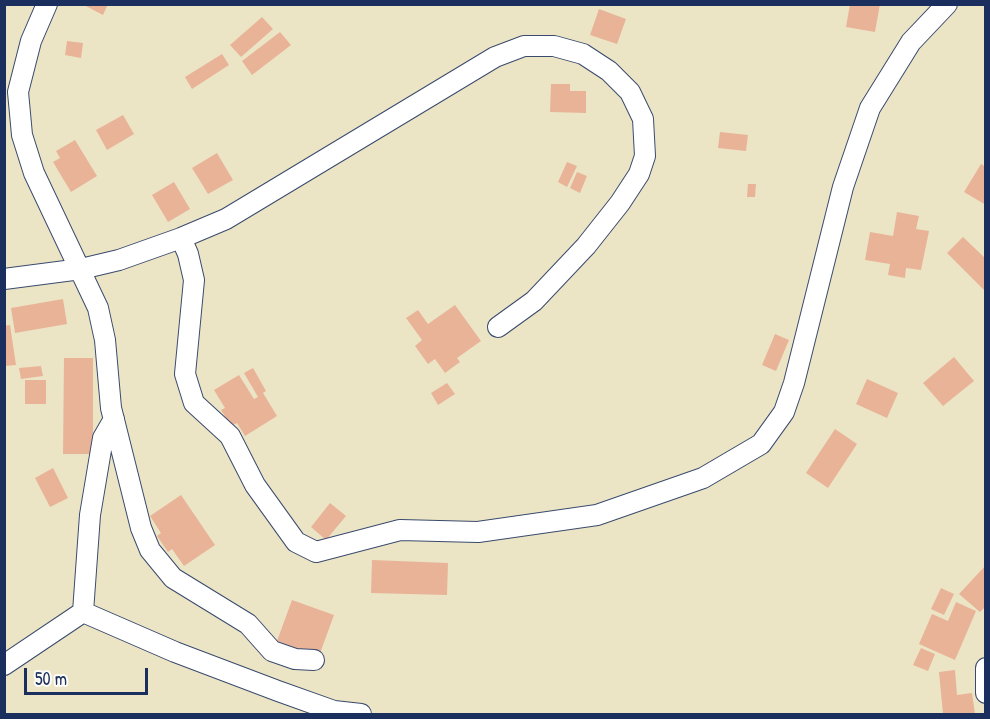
<!DOCTYPE html>
<html>
<head>
<meta charset="utf-8">
<style>
  body { margin:0 }
  #map { position:relative; width:990px; height:719px; overflow:hidden; background:#ebe5c5; font-family:"Patrick Hand",sans-serif }
  canvas { display:block }
  .frame { position:absolute; inset:0; border:6px solid #1b2f5e; pointer-events:none }
  .scale { position:absolute; left:24px; top:668px; width:124px; height:27px; box-sizing:border-box; border:3px solid #1b2f5e; border-top:0; padding-left:8px; font-size:18px; line-height:21px; white-space:nowrap; color:#1b2f5e; -webkit-text-stroke:4px #fdfcf7; paint-order:stroke }
</style>
</head>
<body>
<div id="map">
<canvas width="990" height="719"></canvas>
<div class="frame"></div>
<div class="scale">50 m</div>
</div>
<script>
const context = document.querySelector('canvas').getContext('2d');
context.lineJoin = 'round';
function fillPath(path, color) { context.fillStyle = color; context.fill(path, 'evenodd'); }
const poly = rows => new Path2D(rows.map(r => 'M' + r).join(''));
function trace(path, color, width, dash) { context.strokeStyle = color; context.lineWidth = width; context.lineCap = dash ? 'butt' : 'round'; context.setLineDash(dash || []); context.stroke(path); }
fillPath(poly([
  [82,4,108,4,103,15],
  [850,4,880,4,875,32,846,27],
  [599,9,626,19,617,44,590,35],
  [262,17,273,29,241,57,230,45],
  [280,32,291,45,252,75,242,61],
  [67,41,83,43,81,58,65,55],
  [222,54,229,65,192,89,185,77],
  [551,84,570,84,570,91,586,91,586,113,550,112],
  [123,115,134,134,107,150,96,130],
  [720,132,748,135,746,151,718,148],
  [75,140,97,176,71,192,53,162,60,158,56,151],
  [217,153,233,180,208,194,192,168],
  [567,162,577,166,567,187,558,182],
  [981,164,986,167,986,205,964,192],
  [577,172,587,176,580,193,570,188],
  [174,182,190,209,168,222,152,195],
  [748,184,756,184,755,197,747,197],
  [897,212,919,216,916,229,929,231,921,270,906,268,905,278,888,275,890,264,865,260,870,232,893,236],
  [963,237,986,259,986,292,947,253],
  [63,299,67,324,15,333,11,308],
  [455,305,481,341,457,358,460,362,445,373,435,359,428,364,415,346,422,340,406,318,418,310,428,324],
  [10,325,16,365,4,366,4,326],
  [775,334,789,340,776,371,762,365],
  [954,357,974,381,943,406,923,383],
  [64,358,93,358,93,454,63,454],
  [41,366,43,376,21,379,19,368],
  [253,368,266,391,263,393,277,416,245,436,237,423,231,426,221,410,225,408,214,390,239,375,254,399,258,397,244,373],
  [867,379,898,393,887,418,856,404],
  [25,380,46,380,46,404,25,404],
  [447,383,455,394,438,405,431,393],
  [835,429,857,444,828,488,806,473],
  [53,468,68,498,50,507,35,478],
  [181,495,215,545,184,566,172,549,168,552,157,536,161,533,150,516],
  [330,503,346,516,326,540,311,527],
  [372,560,448,563,447,595,371,593],
  [986,565,986,606,980,612,959,594],
  [941,588,954,594,944,615,931,609],
  [292,600,334,615,319,656,277,641],
  [956,602,976,611,955,660,919,644,932,614,948,621],
  [921,648,935,654,928,671,913,665],
  [955,670,957,695,972,693,975,714,943,714,939,672]
]), '#e9b398');
const street = poly([
  [47,4,31,41,18,92,22,135,34,173,98,308,105,340,111,408,141,528,150,550,173,578,248,624,272,651,295,659,314,660],
  [181,238,188,254,194,280,185,374,194,403,230,436,255,485,296,542,316,552,400,530,478,532,597,515,703,478,761,444,784,412,794,383,843,187,870,108,911,42,947,4],
  [4,279,81,269,119,260,181,238,226,219,495,57,524,46,554,46,583,54,609,71,630,92,643,119,645,156,639,174,620,203,586,246,534,301,498,327],
  [83,612,175,652,278,691,334,711,361,714],
  [83,612,90,515,103,438,114,419],
  [4,665,83,612],
  [986,668,986,693]
]);
trace(street, '#3a4a6d', 22);
trace(street, '#fff', 20);
</script>
</body>
</html>
